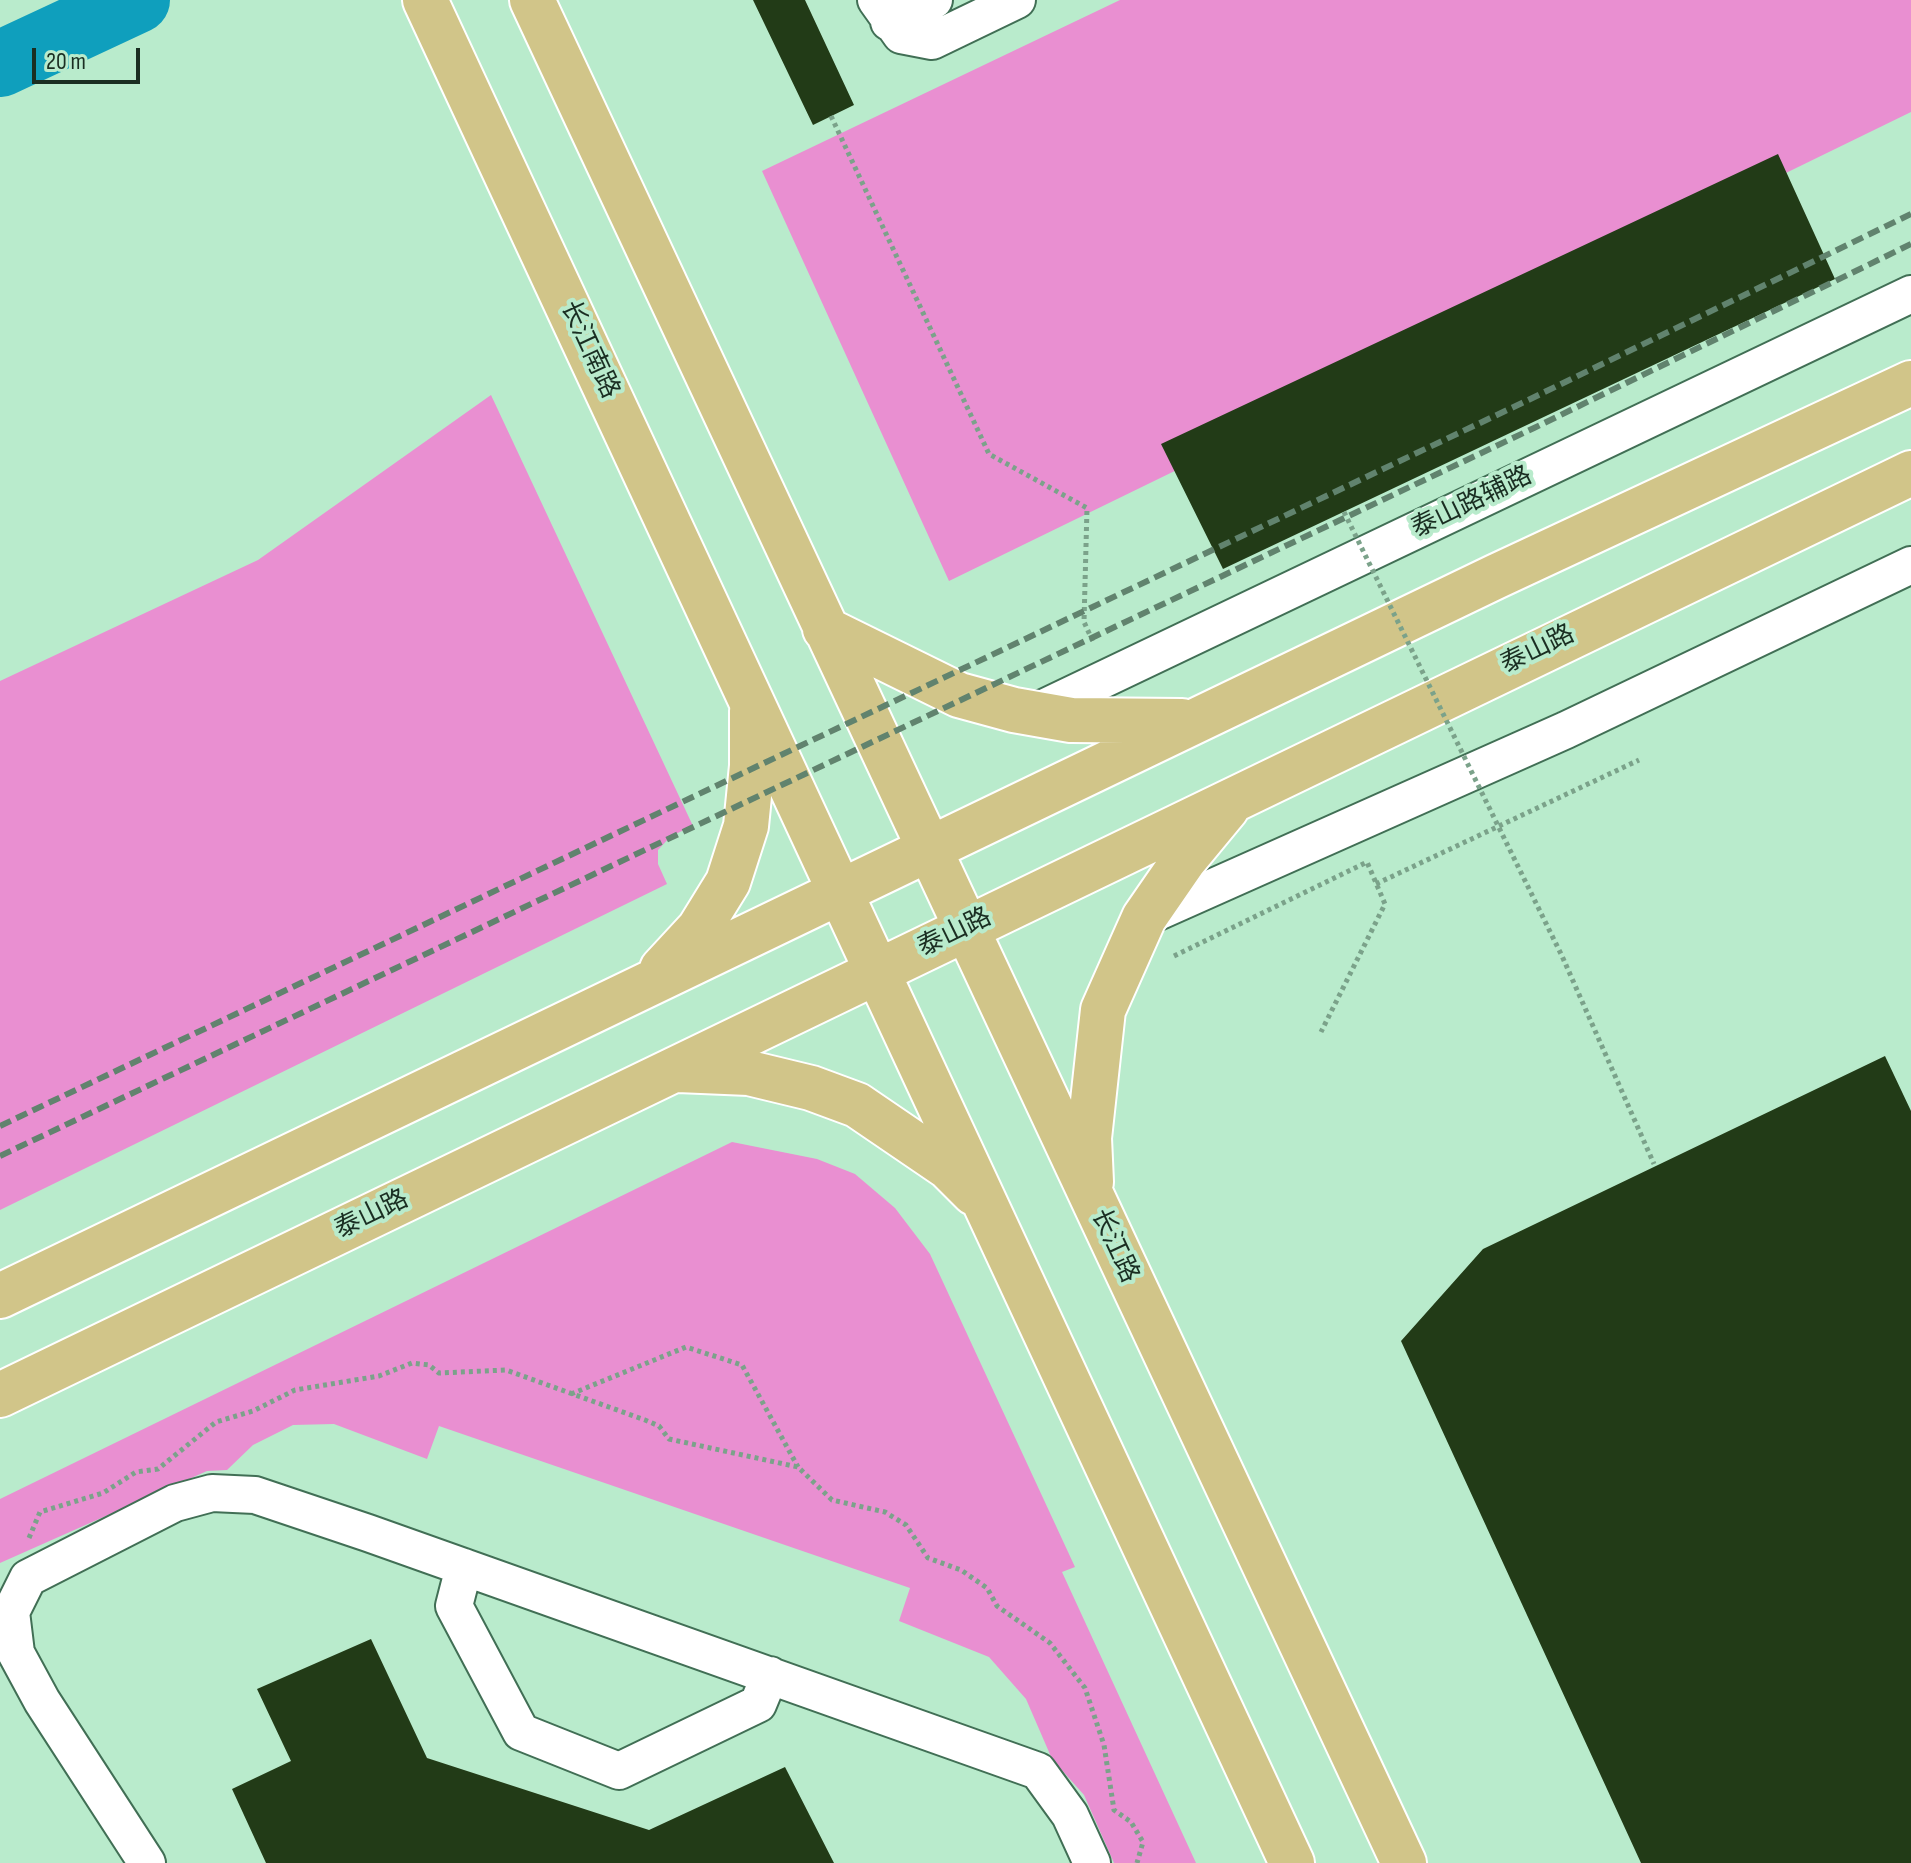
<!DOCTYPE html>
<html>
<head>
<meta charset="utf-8">
<style>
  body { margin:0 }
  #map { position:relative; width:1911px; height:1863px; overflow:hidden; background:#b9ebcc; font-family:"Sofia Sans Condensed",sans-serif }
  canvas { display:block }
  .scale { position:absolute; left:32px; top:48px; width:108px; height:36px; box-sizing:border-box; border:4px solid #1a2e22; border-top:0; padding-left:10px; font-size:24px; line-height:28px; white-space:nowrap; color:#1a2e22; -webkit-text-stroke:6px #b9ebcc; paint-order:stroke }
</style>
</head>
<body>
<div id="map">
<canvas width="1911" height="1863"></canvas>
<div class="scale">20 m</div>
</div>
<script>
const context = document.querySelector('canvas').getContext('2d');
context.lineJoin = 'round';
function fillPath(path, color) { context.fillStyle = color; context.fill(path, 'evenodd'); }
const poly = rows => new Path2D(rows.map(r => 'M' + r).join(''));
function trace(path, color, width, dash) { context.strokeStyle = color; context.lineWidth = width; context.lineCap = dash ? 'butt' : 'round'; context.setLineDash(dash || []); context.stroke(path); }
function label(font, color, halo, rows, align = 'center') {
  context.font = font + ' "Sofia Sans Condensed","Noto Sans SC",sans-serif'; context.lineWidth = 8; context.setLineDash([]); context.textBaseline = 'middle'; context.strokeStyle = halo; context.fillStyle = color; for (const [text, x, y, turn = 0] of rows) {
    context.save(); context.translate(x, y); context.rotate((+turn || 0) * Math.PI / 180); context.textAlign = isNaN(turn) ? turn : align; if (halo) context.strokeText(text, 0, 0); context.fillText(text, 0, 0); context.restore();
  }
}
fillPath(poly([
  [1120,0,1911,0,1911,112,949,581,762,171],
  [491,395,693,826,671,836,658,850,658,864,667,884,0,1210,0,681,258,560],
  [732,1142,817,1159,855,1174,895,1208,930,1254,1075,1567,1062,1572,1196,1863,1114,1863,1084,1795,1052,1759,1026,1699,989,1657,899,1621,910,1588,439,1426,427,1459,334,1424,293,1425,253,1445,227,1470,207,1471,0,1563,0,1499]
]), '#e98fd1');
trace(poly([
  [0,64,137,0]
]), '#0f9fbd', 66);
fillPath(poly([
  [753,0,805,0,854,105,813,125],
  [1778,154,1835,279,1223,569,1161,444],
  [1885,1056,1911,1111,1911,1863,1641,1863,1401,1341,1483,1249],
  [371,1639,427,1758,649,1830,785,1767,834,1863,266,1863,232,1789,291,1761,257,1689]
]), '#223b17');
const minor = poly([
  [876,0,901,35,932,41,1017,0],
  [889,22,934,0],
  [1033,713,1911,294],
  [1144,918,1566,730,1911,565],
  [464,1567,454,1606,521,1732,619,1771,758,1704,770,1675],
  [147,1863,42,1701,16,1653,11,1612,28,1578,175,1503,212,1493,255,1495,368,1533,1038,1771,1070,1815,1092,1863]
]);
const major = poly([
  [425,0,1292,1863],
  [532,0,1404,1863],
  [825,629,959,695,1014,710,1071,720,1182,721],
  [662,969,699,929,728,882,746,826,752,766,752,711],
  [678,1070,749,1073,811,1088,857,1105,948,1167,974,1193],
  [1091,1182,1089,1138,1103,1010,1144,918,1184,860,1227,808],
  [0,1296,1497,576,1911,383],
  [0,1395,1911,473]
]);
trace(minor, '#416f55', 40);
trace(major, '#fff', 48);
trace(poly([
  [831,116,989,454,1087,508,1084,622,1094,644],
  [1376,884,1639,760],
  [1174,956,1367,862,1385,904,1321,1032],
  [571,1394,686,1347,742,1365,798,1467],
  [29,1538,40,1512,103,1493,136,1472,158,1469,216,1422,253,1411,295,1390,379,1376,412,1363,429,1365,439,1373,506,1370,645,1420,659,1426,669,1439,798,1467,832,1500,885,1512,906,1525,928,1558,961,1570,987,1588,997,1606,1050,1643,1085,1688,1104,1745,1114,1810,1131,1822,1143,1842,1137,1863]
]), '#7ba28a', 5, [4, 4]);
trace(minor, '#fff', 36);
trace(major, '#d1c589', 44);
trace(poly([
  [0,1126,1522,403,1911,214],
  [0,1156,1534,428,1911,244]
]), '#61836e', 6, [12, 6]);
trace(poly([
  [1344,512,1562,956,1654,1164]
]), '#7ba28a', 5, [4, 4]);
label('26px', '#1a2e22', '#b9ebcc', [
  ["长江南路",589,350,65],
  ["泰山路辅路",1472,503,-26],
  ["泰山路",1538,650,-26],
  ["泰山路",955,933,-26],
  ["泰山路",372,1215,-26],
  ["长江路",1114,1246,65]
]);
</script>
</body>
</html>
